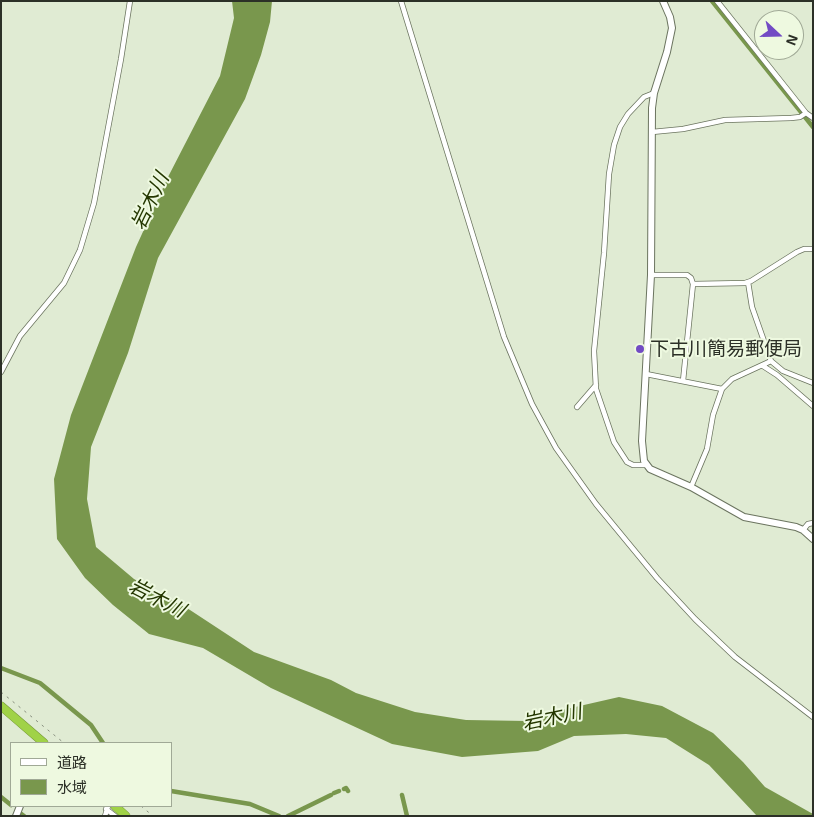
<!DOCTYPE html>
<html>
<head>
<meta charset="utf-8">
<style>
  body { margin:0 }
  #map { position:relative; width:814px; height:817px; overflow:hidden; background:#e0ebd3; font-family:"Exo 2","Noto Sans JP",sans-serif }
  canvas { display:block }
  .frame { position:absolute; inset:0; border:2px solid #2c3027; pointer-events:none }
  .legend { position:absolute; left:10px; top:742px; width:162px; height:65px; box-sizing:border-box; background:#eef9e0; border:1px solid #a0a996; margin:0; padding:6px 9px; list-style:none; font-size:15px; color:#2c3027 }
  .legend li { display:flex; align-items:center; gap:10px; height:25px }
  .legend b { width:25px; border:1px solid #a0a996 }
  .north { position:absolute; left:754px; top:10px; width:50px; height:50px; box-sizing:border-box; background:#eef9e0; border:1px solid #a0a996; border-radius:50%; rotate:111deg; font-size:14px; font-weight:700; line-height:20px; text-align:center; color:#2c3027 }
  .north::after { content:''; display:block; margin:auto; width:18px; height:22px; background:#724bc4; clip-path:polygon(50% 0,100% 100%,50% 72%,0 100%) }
</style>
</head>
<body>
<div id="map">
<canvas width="814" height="817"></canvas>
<div class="frame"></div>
<ul class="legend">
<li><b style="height:6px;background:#fff"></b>道路</li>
<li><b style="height:14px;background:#79974d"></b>水域</li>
</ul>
<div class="north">N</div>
</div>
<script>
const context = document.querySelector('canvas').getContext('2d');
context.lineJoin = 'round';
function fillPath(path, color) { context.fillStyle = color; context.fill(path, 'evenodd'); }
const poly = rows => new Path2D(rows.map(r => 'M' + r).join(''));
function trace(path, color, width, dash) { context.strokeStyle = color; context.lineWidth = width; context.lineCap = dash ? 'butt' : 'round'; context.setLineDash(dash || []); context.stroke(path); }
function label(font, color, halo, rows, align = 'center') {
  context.font = font + ' "Exo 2","Noto Sans JP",sans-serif'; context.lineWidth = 4; context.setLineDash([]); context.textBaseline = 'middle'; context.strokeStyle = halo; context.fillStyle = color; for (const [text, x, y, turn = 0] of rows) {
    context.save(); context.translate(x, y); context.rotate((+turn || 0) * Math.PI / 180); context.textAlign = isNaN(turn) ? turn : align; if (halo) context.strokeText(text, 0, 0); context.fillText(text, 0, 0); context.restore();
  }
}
fillPath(poly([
  [232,1,272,1,270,22,261,55,245,99,158,258,128,353,91,447,87,499,96,547,134,579,190,610,254,652,331,680,356,693,415,712,466,720,527,721,562,710,619,697,662,706,713,733,743,762,765,787,813,814,813,816,757,816,709,765,666,738,626,734,574,736,538,751,462,757,392,744,271,688,203,648,149,634,113,605,85,578,57,539,54,479,71,415,136,247,168,177,220,76,234,18]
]), '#79974d');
trace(poly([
  [712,1,813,127],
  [1,668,40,683,91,725,103,743],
  [344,789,346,788,348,791],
  [171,791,250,804,279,816],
  [334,793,339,791],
  [402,795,407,816],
  [1,797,11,805],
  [20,813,24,816],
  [288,816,331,795]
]), '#79974d', 4.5);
const street = poly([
  [401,1,504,337,532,404,556,448,596,504,657,578,695,619,735,657,813,717],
  [717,1,806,113,813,118],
  [652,132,683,129,725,120,791,118,800,117,806,113],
  [651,275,687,275,691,278,693,284,745,283,751,281,797,252,804,249,813,249],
  [748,282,752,307,771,361,783,371,813,383],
  [763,366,777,375,813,406],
  [1,372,20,336,64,283,80,250,94,203,121,59,130,1],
  [646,374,722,389],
  [683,381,693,284],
  [577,407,596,385],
  [645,465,633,465,627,462,614,442,596,389,594,351,604,253,609,174,614,145,620,127,628,114,644,97,654,93],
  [691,487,707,449,713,415,722,389,732,379,771,361],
  [803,530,808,524,813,523],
  [106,809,115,816],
  [105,816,108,806]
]);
const secondary = poly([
  [663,1,670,17,672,28,667,52,654,93,652,108,651,275,642,441,644,461,650,469,691,487,744,517,796,527,803,530,813,539],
  [16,816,20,806]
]);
const highway = poly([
  [1,706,44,743],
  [115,806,126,816]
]);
trace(street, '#6b745f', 6);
trace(secondary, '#6b745f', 8);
trace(highway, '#77993c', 9);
trace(street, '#fff', 4.5);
trace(secondary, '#fff', 6);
trace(highway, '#a0d247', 8);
trace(poly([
  [1,692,64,743],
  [141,806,153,816]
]), '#878f7e', 1, [2.5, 5]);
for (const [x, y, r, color] of [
  [640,349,5,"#724bc4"]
]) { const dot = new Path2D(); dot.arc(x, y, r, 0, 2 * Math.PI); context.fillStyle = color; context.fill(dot); trace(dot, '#eef9e0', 2); }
label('19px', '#2c3027', '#eef9e0', [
  ["下古川簡易郵便局",650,349]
], 'left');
label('italic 20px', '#243700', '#eef9e0', [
  ["岩木川",150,201,-64],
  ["岩木川",157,598,27],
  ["岩木川",552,717,-12]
]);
</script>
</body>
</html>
